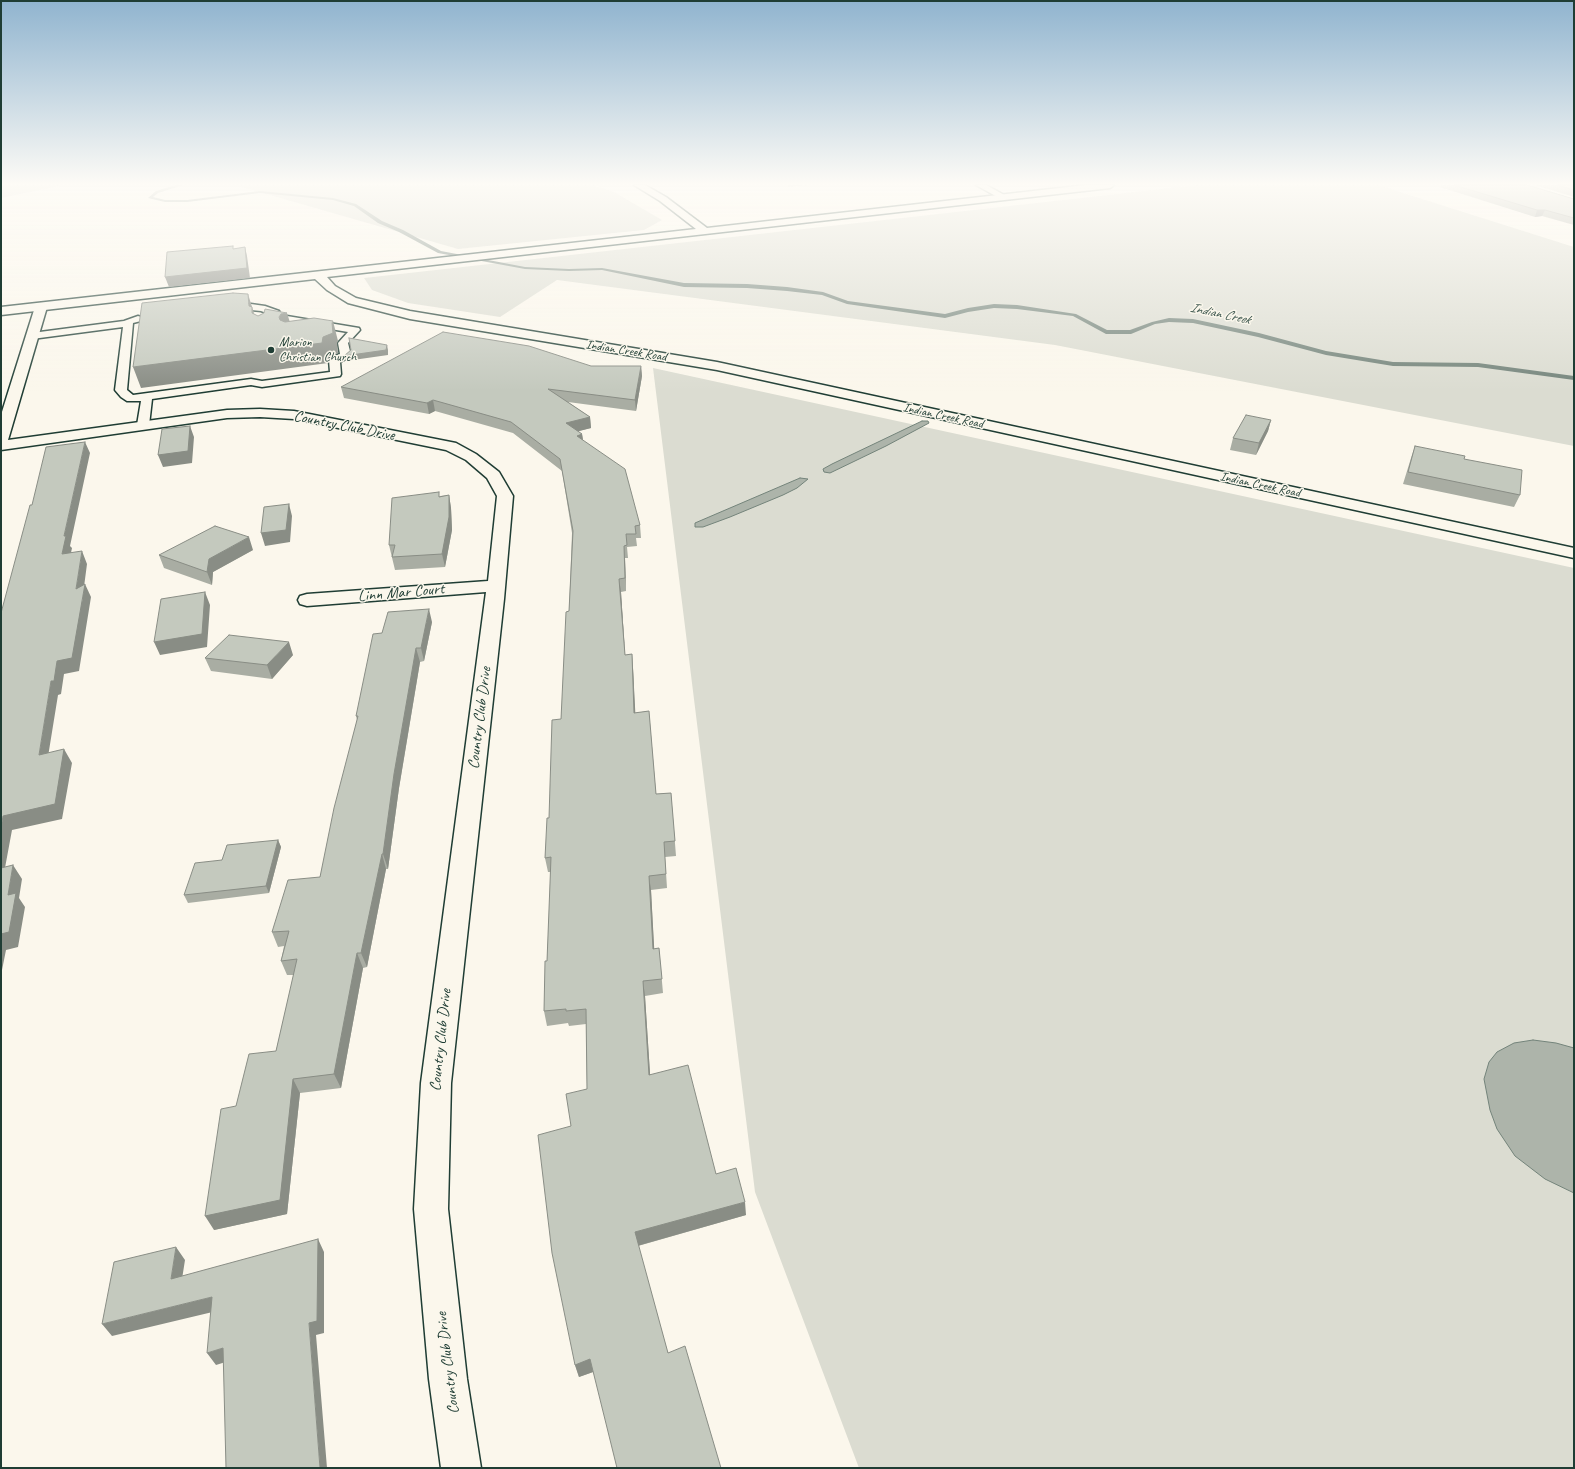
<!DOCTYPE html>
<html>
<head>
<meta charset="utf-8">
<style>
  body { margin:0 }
  #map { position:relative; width:1575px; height:1469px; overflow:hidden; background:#fbf7ec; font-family:Caveat,sans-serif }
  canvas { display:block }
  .frame { position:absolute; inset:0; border:2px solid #1f3d34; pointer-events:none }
</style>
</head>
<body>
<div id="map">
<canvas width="1575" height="1469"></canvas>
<div class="frame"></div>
</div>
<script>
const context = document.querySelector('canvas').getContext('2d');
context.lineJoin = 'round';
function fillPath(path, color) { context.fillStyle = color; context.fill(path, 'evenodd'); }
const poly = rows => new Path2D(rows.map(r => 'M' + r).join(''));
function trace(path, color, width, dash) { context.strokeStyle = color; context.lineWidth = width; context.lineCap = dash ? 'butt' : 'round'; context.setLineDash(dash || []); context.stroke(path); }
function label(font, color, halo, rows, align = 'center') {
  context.font = font + ' Caveat,sans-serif'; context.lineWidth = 3; context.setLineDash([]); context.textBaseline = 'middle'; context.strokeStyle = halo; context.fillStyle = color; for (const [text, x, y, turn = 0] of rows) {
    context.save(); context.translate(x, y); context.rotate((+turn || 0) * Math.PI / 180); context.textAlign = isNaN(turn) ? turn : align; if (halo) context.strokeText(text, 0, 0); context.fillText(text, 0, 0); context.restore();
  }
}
fillPath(poly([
  [1,185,64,185,1,198],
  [235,185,593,185,614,192,662,220,644,230,458,249],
  [1198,185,1378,185,1574,247,1574,446,1055,345,557,280,500,317,408,303,372,290,364,278],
  [653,368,1574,568,1574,1468,859,1468,755,1192]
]), '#dbdcd1');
const water = poly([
  [922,421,928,421,929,423,886,446,830,473,824,472,823,469,832,464,922,421],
  [800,478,808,479,797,488,783,495,730,517,703,527,695,527,695,523,800,478],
  [1533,1040,1556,1043,1574,1048,1574,1193,1545,1179,1515,1156,1497,1129,1490,1110,1484,1079,1489,1062,1497,1052,1514,1043,1533,1040]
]);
fillPath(water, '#adb4aa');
trace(water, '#74847b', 1);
fillPath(poly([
  [176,185,183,185,158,193,153,197,165,200,187,200,260,191,333,198,356,204,382,221,403,230,441,251,525,267,569,269,602,268,684,283,747,284,787,287,823,292,848,301,945,314,968,308,994,304,1017,305,1076,314,1107,330,1130,330,1152,322,1169,318,1193,319,1259,333,1326,351,1393,362,1478,363,1574,376,1574,380,1478,367,1393,366,1326,355,1258,337,1193,323,1169,322,1155,324,1131,334,1106,334,1073,316,1017,309,994,308,968,312,945,318,847,304,822,295,787,291,747,288,684,287,602,270,569,271,525,269,438,253,399,232,378,223,354,206,333,200,260,193,187,202,165,202,148,198,156,191,176,185]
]), '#74847b');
const lane = poly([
  [976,185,986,185,1008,197,1007,199,1001,199,976,185],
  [251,304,265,306,279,311,281,315,359,328,360,330,348,343,351,355,350,357,340,362,341,374,340,376,262,387,251,385,152,399,149,425,147,428,143,429,139,428,137,425,141,401,127,401,121,397,115,390,123,327,32,339,27,336,32,333,124,321,138,316,141,317,143,319,141,321,133,323,127,390,133,395,251,379,262,381,330,372,329,360,330,358,340,354,338,343,348,332,277,320,265,323,262,322,260,320,262,318,272,315,261,311,251,310,227,312,222,309,227,306,251,304]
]);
const street = poly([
  [41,303,45,305,47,307,8,440,227,410,260,409,294,411,456,443,476,454,499,472,513,496,504,599,451,1083,448,1209,467,1379,481,1468,441,1468,429,1379,414,1209,421,1083,486,592,307,606,300,604,298,600,300,596,307,594,488,581,497,496,487,478,466,460,446,450,294,419,260,417,227,418,1,450,1,415,35,307,37,305,41,303]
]);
const secondary = poly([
  [634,185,645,185,666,197,707,228,1086,185,1114,185,1110,188,327,277,335,286,356,298,410,311,717,362,1574,548,1574,558,717,370,410,319,348,303,327,290,315,279,1,315,1,307,696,229,660,201,634,185]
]);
trace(lane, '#1f3d34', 3);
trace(street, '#1f3d34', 3);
trace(secondary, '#1f3d34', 3);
fillPath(lane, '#fbf7ec');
fillPath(street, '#fbf7ec');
fillPath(secondary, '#fbf7ec');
fillPath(poly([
  [1441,185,1526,185,1574,199,1574,225,1542,216,1535,217,1440,187],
  [1535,185,1574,185,1574,197],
  [591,366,641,366,642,376,636,411,568,402,590,417,591,428,578,431,582,434,583,440,640,525,641,538,636,538,637,546,627,547,628,558,625,558,626,591,621,592,625,655,632,654,633,668,635,713,649,711,656,794,671,793,676,856,665,857,667,888,651,890,654,949,659,948,663,993,645,996,650,1074,716,1174,746,1215,638,1246,668,1353,721,1468,593,1372,579,1377,575,1365,571,1126,587,1089,586,1024,569,1026,568,1023,547,1026,544,1011,547,961,551,872,548,872,545,858,549,818,561,719,569,611,572,533,562,471,513,433,435,411,429,414,344,398,341,387],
  [1271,420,1268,431,1256,455,1230,450,1233,438],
  [1415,446,1520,495,1514,507,1403,484,1411,458],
  [449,495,451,508,452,530,445,567,395,570,389,545,440,496],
  [253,550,213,572,212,585,164,568,159,555],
  [432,622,424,661,420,662,399,788,388,869,386,869,367,967,363,968,341,1088,300,1093,287,1214,214,1230,236,1106,276,1051,294,975,287,975,281,961,284,946,278,947,272,932,320,877,357,720,356,716,382,633],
  [293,655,272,679,211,671,205,658],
  [278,840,281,847,269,893,188,903,184,895,222,860]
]), '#a9ada3');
fillPath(poly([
  [788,185,810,185,788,187],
  [1537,210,1545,210,1542,216,1535,217],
  [245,247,247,256,250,278,169,287,165,277],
  [248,294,258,326,249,306],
  [287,313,293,332,285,336,279,317,281,314],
  [333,321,338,341,337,343,338,353,329,357,328,363,141,388,133,367,323,337],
  [387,345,388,350,388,355,346,361,344,356],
  [641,366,642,376,636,411,635,400],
  [433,400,435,411,429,414,427,403],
  [590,417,591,428,568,434,566,423],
  [1271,420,1268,431,1256,455,1259,443],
  [190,426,194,437,192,463,163,467,158,455],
  [582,434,584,446,577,436],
  [85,442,90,453,70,546,72,548,68,567,62,554,64,536],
  [449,495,451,508,452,530,445,567,442,554],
  [289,504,292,516,290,542,265,546,261,533],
  [249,537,253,550,213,572,212,585,207,572,209,559],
  [624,546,625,558,626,591,625,578],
  [82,551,87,564,82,602,76,589],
  [619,579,621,592,626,668,625,655],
  [85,584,91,597,79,671,64,674,61,694,58,695,46,769,39,755,51,681,57,661],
  [205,592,210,605,207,647,160,655,154,642],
  [429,609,432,622,424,661,421,648],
  [289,642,293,655,272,679,267,665],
  [416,648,420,662,399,788,388,869,383,854,394,774],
  [632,654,633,668,636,726,634,713],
  [64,749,72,763,62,819,12,830,2,884,1,882,1,828,3,816],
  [278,840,281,847,269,893,266,886],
  [382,854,386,869,367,967,361,953],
  [13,865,22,879,19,898,25,907,18,947,6,950,1,975,1,934],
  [649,876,651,890,655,963,653,949],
  [357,953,363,968,341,1088,334,1074],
  [643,981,645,996,651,1089,649,1075],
  [293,1079,300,1093,287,1214,214,1230,205,1216],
  [745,1202,746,1215,637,1246,635,1232],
  [318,1239,324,1252,324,1333,316,1335,327,1468,320,1468,309,1323],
  [176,1247,185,1260,180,1292,171,1279],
  [212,1297,221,1310,112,1336,102,1324],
  [223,1348,232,1360,216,1365,207,1353],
  [590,1359,593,1372,579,1377,575,1365]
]), '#898d85');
const building = poly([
  [1454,185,1527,185,1574,199,1574,218,1545,210,1537,210,1454,185],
  [1557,185,1574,185,1574,190,1557,185],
  [233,246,233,249,245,247,247,268,165,277,167,252,233,246],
  [233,293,248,294,249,306,252,307,252,313,258,316,264,313,265,309,287,313,281,314,279,317,280,320,285,322,314,318,333,321,332,323,333,333,323,337,322,343,133,367,142,303,233,293],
  [443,332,529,346,591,366,641,366,635,400,548,389,590,417,566,423,582,434,577,436,625,469,640,525,635,526,636,534,626,534,627,545,624,546,625,578,619,579,625,655,632,654,634,713,649,711,656,794,671,793,675,841,664,842,666,874,649,876,653,949,659,948,662,979,643,981,649,1075,688,1065,716,1174,736,1168,745,1202,635,1232,668,1353,685,1346,721,1468,617,1468,590,1359,575,1365,552,1253,538,1135,571,1126,566,1094,587,1089,586,1009,566,1011,566,1009,544,1011,545,961,547,961,551,857,545,858,547,818,549,818,552,720,561,719,566,612,569,611,573,531,560,459,511,422,433,400,427,403,341,387,443,332],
  [349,338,387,345,386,350,344,356,351,350,349,338],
  [1246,415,1271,420,1259,443,1233,438,1246,415],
  [190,426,188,451,158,455,162,429,190,426],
  [85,442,64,536,66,536,62,554,82,551,76,589,85,584,72,658,57,661,54,681,51,681,39,755,64,749,55,804,3,816,1,828,1,613,30,505,32,505,46,447,85,442],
  [1415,446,1465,456,1464,459,1522,470,1520,495,1408,472,1415,446],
  [439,492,439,497,449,495,449,517,442,554,392,557,395,545,389,545,392,498,439,492],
  [289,504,286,530,261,533,264,507,289,504],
  [215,526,249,537,209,559,207,572,159,555,215,526],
  [205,592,202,634,154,642,161,599,205,592],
  [429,609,421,648,416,648,394,774,383,854,382,854,361,953,357,953,334,1074,293,1079,280,1200,205,1216,221,1109,236,1106,249,1054,276,1051,297,959,281,961,289,931,272,932,288,880,320,877,334,808,358,716,356,716,373,634,382,633,388,612,429,609],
  [229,635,289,642,267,665,205,658,229,635],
  [278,840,266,886,184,895,195,863,222,860,227,845,278,840],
  [13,865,8,895,16,893,9,932,1,934,1,868,13,865],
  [318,1239,317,1321,309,1323,320,1468,226,1468,223,1348,207,1353,212,1297,102,1324,114,1262,176,1247,171,1279,318,1239]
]);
fillPath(building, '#c4c9be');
trace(building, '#898d85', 1);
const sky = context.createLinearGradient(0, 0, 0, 391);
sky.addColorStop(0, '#90b4cf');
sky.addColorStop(0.47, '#fdfbf6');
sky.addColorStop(1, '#fdfbf600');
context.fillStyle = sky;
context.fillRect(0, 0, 1575, 391);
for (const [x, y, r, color] of [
  [271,350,4,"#1f3d34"]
]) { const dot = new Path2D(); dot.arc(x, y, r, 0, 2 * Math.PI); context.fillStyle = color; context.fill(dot); trace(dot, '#fbf7ec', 1.5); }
label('13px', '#1f3d34', '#fbf7ec', [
  ["Marion",279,343],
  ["Christian Church",279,358]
], 'left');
label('13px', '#1f3d34', '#fbf7ec', [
  ["Indian Creek Road",626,351,9],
  ["Indian Creek Road",943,416,12],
  ["Indian Creek Road",1260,485,12]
]);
label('italic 14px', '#425b52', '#fbf7ec', [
  ["Indian Creek",1220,314,12]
]);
label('16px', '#1f3d34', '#fbf7ec', [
  ["Country Club Drive",344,426,11],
  ["Linn Mar Court",401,593,-5],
  ["Country Club Drive",480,718,-83],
  ["Country Club Drive",441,1040,-84],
  ["Country Club Drive",448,1363,-97]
]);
</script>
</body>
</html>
